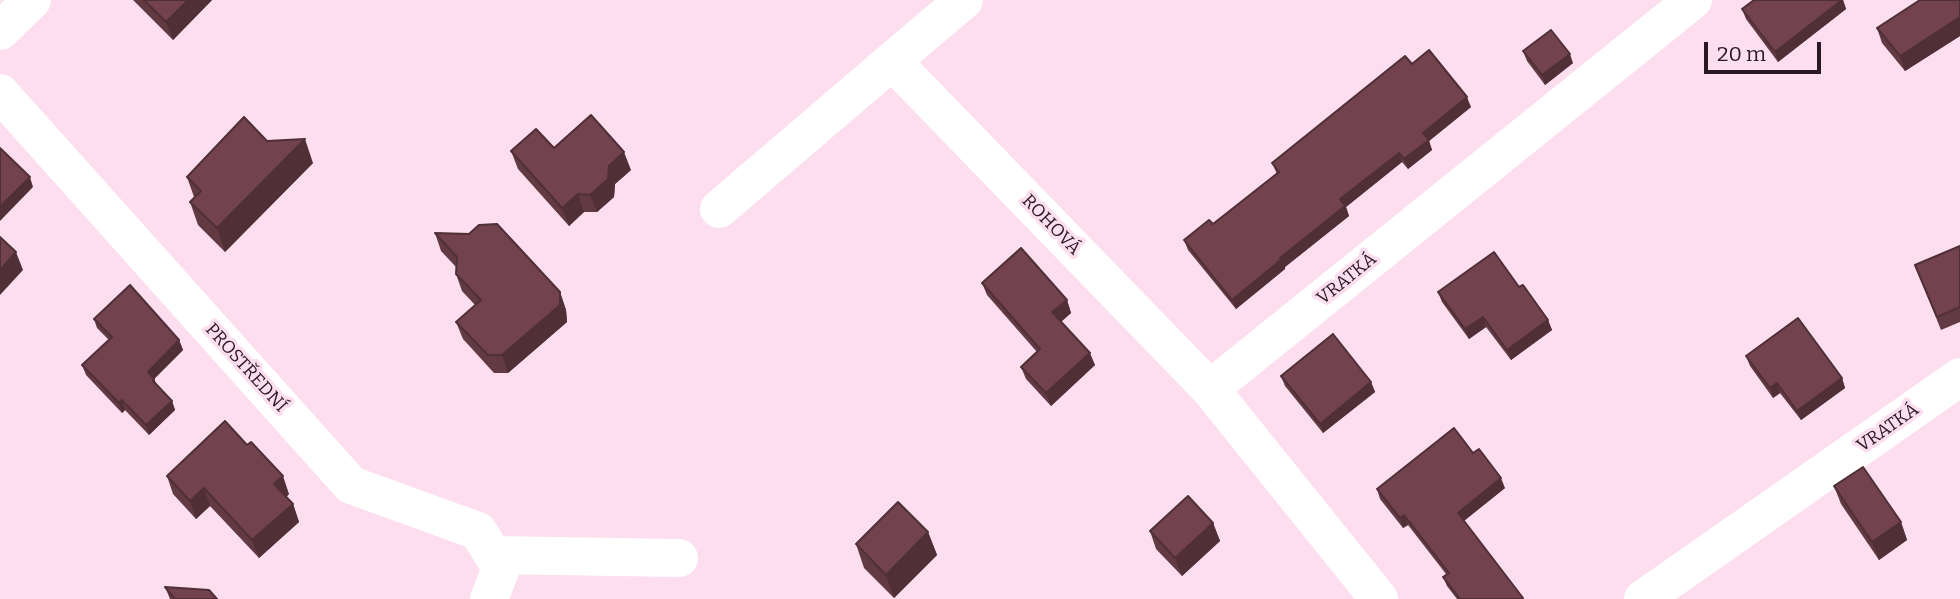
<!DOCTYPE html>
<html>
<head>
<meta charset="utf-8">
<style>
  body { margin:0 }
  #map { position:relative; width:1960px; height:599px; overflow:hidden; background:#fddeef; font-family:Bitter,serif }
  canvas { display:block }
  .scale { position:absolute; left:1704px; top:42px; width:117px; height:32px; box-sizing:border-box; border:4px solid #2a1822; border-top:0; padding-left:9px; font-size:21px; line-height:24px; white-space:nowrap; color:#2a1822; -webkit-text-stroke:5px #fddeef; paint-order:stroke }
</style>
</head>
<body>
<div id="map">
<canvas width="1960" height="599"></canvas>
<div class="scale">20 m</div>
</div>
<script>
const context = document.querySelector('canvas').getContext('2d');
context.lineJoin = 'round';
const poly = rows => new Path2D(rows.map(r => 'M' + r).join(''));
function trace(path, color, width, dash) { context.strokeStyle = color; context.lineWidth = width; context.lineCap = dash ? 'butt' : 'round'; context.setLineDash(dash || []); context.stroke(path); }
function fillPath(path, color) { context.fillStyle = color; context.fill(path, 'evenodd'); }
function label(font, color, halo, rows, align = 'center') {
  context.font = font + ' Bitter,serif'; context.lineWidth = 7; context.setLineDash([]); context.textBaseline = 'middle'; context.strokeStyle = halo; context.fillStyle = color; for (const [text, x, y, turn = 0] of rows) {
    context.save(); context.translate(x, y); context.rotate((+turn || 0) * Math.PI / 180); context.textAlign = isNaN(turn) ? turn : align; if (halo) context.strokeText(text, 0, 0); context.fillText(text, 0, 0); context.restore();
  }
}
trace(poly([
  [964,0,892,61,1210,389],
  [0,31,32,0],
  [0,93,351,485,478,531,501,568,489,599],
  [719,209,892,61],
  [493,555,679,558],
  [1379,599,1210,389,1693,0],
  [1643,599,1960,377]
]), '#fff', 38);
fillPath(poly([
  [133,0,212,0,173,40],
  [1843,0,1846,9,1778,62,1746,19,1742,9],
  [1960,0,1960,36,1905,71,1882,43,1877,28],
  [1523,51,1573,63,1545,85,1527,61],
  [1412,64,1471,107,1429,141,1432,150,1408,169,1402,162,1346,207,1349,216,1285,267,1285,269,1236,309,1188,250,1184,240,1213,224,1277,174,1272,163],
  [267,141,313,163,225,252,198,225,190,202,194,197,187,177],
  [554,148,631,170,615,184,614,197,597,212,584,212,569,226,518,169,511,151],
  [435,233,560,292,566,310,567,322,508,373,494,373,463,339,456,322,475,305,462,291,456,274,456,267,441,251],
  [1960,246,1960,322,1941,330,1915,265],
  [982,283,1067,300,1071,313,1061,322,1095,365,1051,406,1026,379,1021,367,1037,352,987,295],
  [1519,287,1548,320,1552,330,1511,360,1486,327,1469,339,1442,302,1438,292],
  [94,319,179,340,183,350,154,379,157,385,172,401,175,410,149,435,125,410,122,413,86,375,82,365,109,340,97,328],
  [1746,356,1842,378,1845,388,1801,420,1780,393,1773,398,1750,366],
  [1281,376,1371,382,1375,392,1323,433,1285,386],
  [167,476,289,494,286,497,293,504,299,522,259,558,210,506,196,519,173,494],
  [1834,486,1901,522,1907,540,1879,560,1841,504],
  [1505,488,1464,521,1523,599,1457,599,1447,586,1443,577,1446,574,1408,525,1403,528,1380,499,1377,489],
  [1213,523,1220,541,1182,576,1156,549,1150,531],
  [928,532,937,555,894,598,864,568,856,544],
  [165,587,217,599,170,599]
]), '#623a44');
fillPath(poly([
  [188,0,212,0,173,40,166,22],
  [1843,0,1846,9,1778,62,1775,52],
  [1960,17,1960,36,1905,71,1900,56],
  [1570,54,1573,63,1545,85,1542,75],
  [1467,97,1471,107,1429,141,1432,150,1408,169,1404,159,1423,133],
  [305,139,313,163,225,252,217,228],
  [624,152,631,170,615,184,614,197,597,212,590,195,609,166],
  [1399,153,1402,162,1346,207,1349,216,1285,267,1285,269,1236,309,1232,300,1280,258,1340,199],
  [30,177,33,187,0,221,0,207],
  [578,194,584,212,569,226,562,208],
  [16,252,23,270,0,295,0,270],
  [560,292,566,310,567,322,508,373,502,355],
  [1067,300,1071,313,1057,325,1052,312],
  [1483,317,1486,327,1469,339,1465,329],
  [1548,320,1552,330,1511,360,1507,350],
  [179,340,183,350,154,379,158,388,148,372],
  [1090,353,1095,365,1051,406,1046,393],
  [1842,378,1845,388,1801,420,1797,411],
  [1371,382,1375,392,1323,433,1320,424],
  [1777,383,1780,393,1773,398,1770,388],
  [122,400,125,410,122,413,119,403],
  [172,401,175,410,149,435,146,425],
  [283,476,289,494,281,502,274,484],
  [1501,478,1505,488,1461,523,1458,513],
  [204,488,210,506,196,519,190,501],
  [293,504,299,522,259,558,252,540],
  [1404,515,1408,525,1403,528,1400,518],
  [1901,522,1907,540,1879,560,1872,542],
  [1213,523,1220,541,1182,576,1175,558],
  [928,532,937,555,894,598,886,575]
]), '#502f37');
const building = poly([
  [144,0,188,0,166,22,144,0],
  [1754,0,1842,0,1775,52,1742,9,1754,0],
  [1920,0,1960,0,1960,17,1900,56,1877,28,1920,0],
  [1551,30,1570,54,1542,75,1523,51,1551,30],
  [1429,50,1467,97,1423,133,1429,140,1404,159,1399,153,1340,199,1345,206,1280,258,1282,259,1232,300,1184,240,1209,220,1213,224,1279,172,1272,163,1405,56,1412,64,1429,50],
  [591,115,624,152,609,166,608,179,590,195,578,194,562,208,511,151,536,129,554,148,591,115],
  [244,117,267,141,305,139,217,228,190,202,201,191,187,177,244,117],
  [0,148,30,177,0,207,0,148],
  [497,224,560,292,560,305,502,355,488,355,456,322,481,300,456,274,457,257,435,233,469,234,479,225,497,224],
  [0,237,16,252,0,270,0,237],
  [1960,246,1960,307,1937,317,1915,265,1960,246],
  [1021,248,1067,300,1052,312,1090,353,1046,393,1021,367,1040,349,982,283,1021,248],
  [1494,252,1519,287,1523,285,1548,320,1507,350,1483,317,1465,329,1438,292,1494,252],
  [130,285,179,340,148,372,154,379,153,381,172,401,146,425,122,400,119,403,82,365,112,337,94,319,130,285],
  [1798,318,1842,378,1797,411,1777,383,1770,388,1746,356,1798,318],
  [1333,334,1371,382,1320,424,1281,376,1333,334],
  [225,421,247,445,251,442,283,476,274,484,293,504,252,540,204,488,190,501,167,476,225,421],
  [1454,428,1473,453,1479,449,1501,478,1458,513,1523,598,1522,599,1460,599,1443,577,1449,573,1404,515,1400,518,1377,489,1454,428],
  [1863,467,1901,522,1872,542,1834,486,1863,467],
  [1188,496,1213,523,1175,558,1150,531,1188,496],
  [898,502,928,532,886,575,856,544,898,502],
  [165,587,209,590,217,599,175,599,165,587]
]);
fillPath(building, '#72434f');
trace(building, '#502f37', 2);
label('18px', '#2a1822', '#fddeef', [
  ["ROHOVÁ",1051,225,46],
  ["VRATKÁ",1347,279,-39],
  ["PROSTŘEDNÍ",246,368,48],
  ["VRATKÁ",1888,428,-35]
]);
</script>
</body>
</html>
